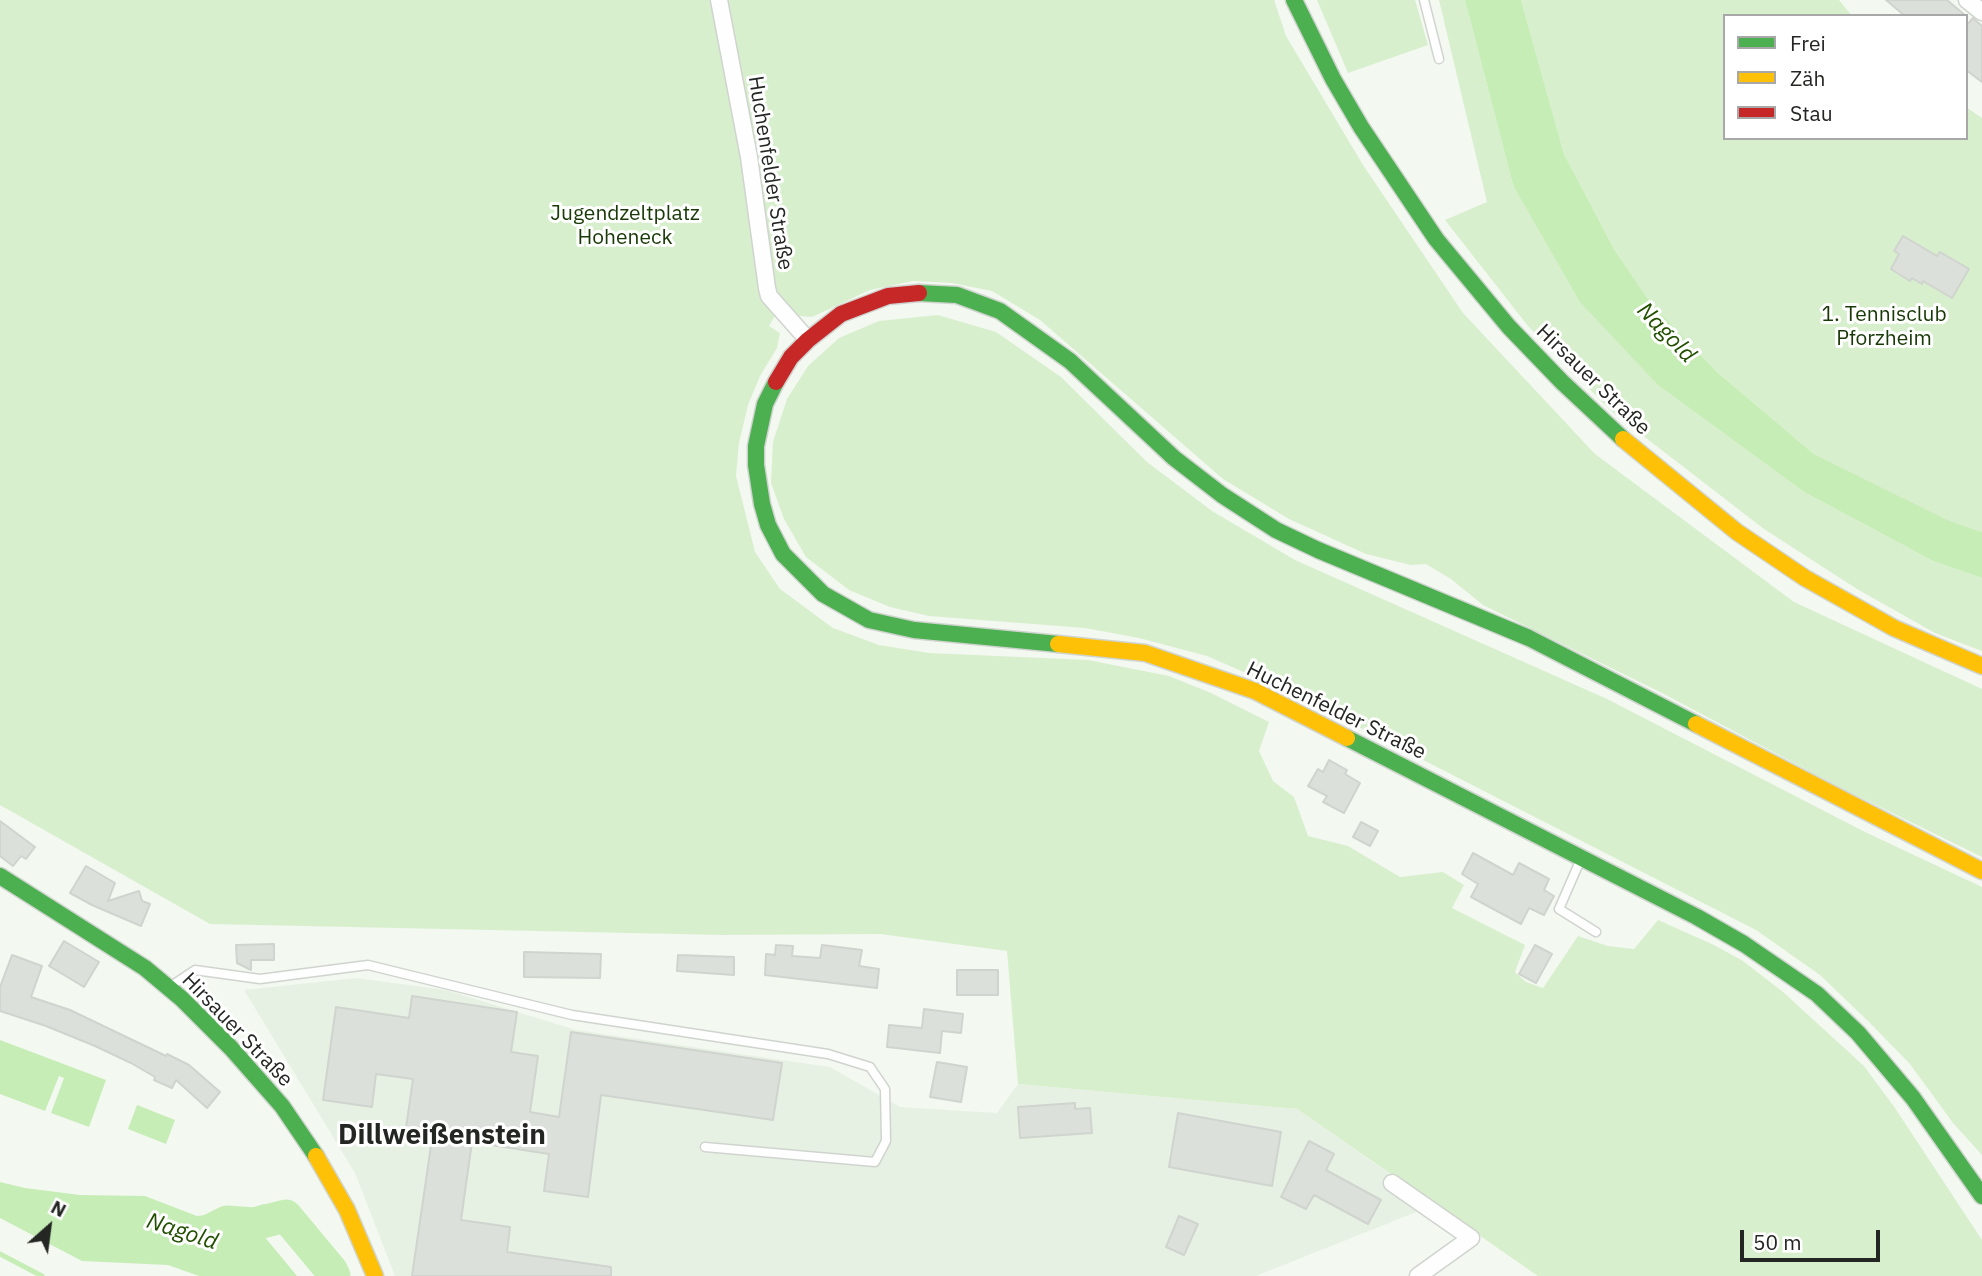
<!DOCTYPE html>
<html>
<head>
<meta charset="utf-8">
<style>
  body { margin:0 }
  #map { position:relative; width:1982px; height:1276px; overflow:hidden; background:#f3f8f1; font-family:"IBM Plex Sans",sans-serif }
  canvas { display:block }
  .legend { position:absolute; left:1723px; top:14px; width:245px; height:126px; box-sizing:border-box; background:#fff; border:2px solid #a7a8a7; margin:0; padding:9px 12px; list-style:none; font-size:21px; color:#232622 }
  .legend li { display:flex; align-items:center; gap:14px; height:35px }
  .legend b { width:35px; border:2px solid #a7a8a7 }
  .north { position:absolute; left:14px; top:1192px; width:70px; height:70px; -webkit-text-stroke:5px #fff; paint-order:stroke; rotate:28deg; font-size:19px; font-weight:700; line-height:28px; text-align:center; color:#232622 }
  .north::after { content:''; display:block; margin:auto; width:24px; height:32px; background:#232622; clip-path:polygon(50% 0,100% 100%,50% 72%,0 100%) }
  .scale { position:absolute; left:1740px; top:1230px; width:140px; height:32px; box-sizing:border-box; border:4px solid #232622; border-top:0; padding-left:9px; font-size:21px; line-height:24px; white-space:nowrap; color:#232622; -webkit-text-stroke:5px #fff; paint-order:stroke }
</style>
</head>
<body>
<div id="map">
<canvas width="1982" height="1276"></canvas>
<ul class="legend">
<li><b style="height:9px;background:#4caf50"></b>Frei</li>
<li><b style="height:9px;background:#ffc107"></b>Zäh</li>
<li><b style="height:9px;background:#c62828"></b>Stau</li>
</ul>
<div class="north">N</div>
<div class="scale">50 m</div>
</div>
<script>
const context = document.querySelector('canvas').getContext('2d');
context.lineJoin = 'round';
function fillPath(path, color) { context.fillStyle = color; context.fill(path, 'evenodd'); }
const poly = rows => new Path2D(rows.map(r => 'M' + r).join(''));
function trace(path, color, width, dash) { context.strokeStyle = color; context.lineWidth = width; context.lineCap = dash ? 'butt' : 'round'; context.setLineDash(dash || []); context.stroke(path); }
function label(font, color, halo, rows, align = 'center') {
  context.font = font + ' "IBM Plex Sans",sans-serif'; context.lineWidth = 6; context.setLineDash([]); context.textBaseline = 'middle'; context.strokeStyle = halo; context.fillStyle = color; for (const [text, x, y, turn = 0] of rows) {
    context.save(); context.translate(x, y); context.rotate((+turn || 0) * Math.PI / 180); context.textAlign = isNaN(turn) ? turn : align; if (halo) context.strokeText(text, 0, 0); context.fillText(text, 0, 0); context.restore();
  }
}
fillPath(poly([
  [356,978,446,990,576,1030,830,1067,900,1107,997,1113,1018,1084,1297,1109,1434,1205,1256,1276,395,1276,355,1173,244,990]
]), '#e7f1e3');
fillPath(poly([
  [0,0,1274,0,1286,36,1363,165,1463,313,1595,454,1794,602,1982,689,1982,857,1837,786,1662,693,1483,605,1451,579,1426,564,1411,565,1366,554,1289,519,1223,479,1040,320,992,291,952,283,913,281,870,290,812,317,776,314,769,326,780,333,777,348,760,376,748,405,739,443,736,476,755,552,780,589,833,628,879,645,929,653,1088,660,1169,676,1211,693,1269,722,1259,751,1273,781,1294,797,1308,836,1348,846,1400,877,1443,872,1464,885,1452,908,1525,945,1515,972,1526,982,1543,988,1578,936,1608,946,1634,949,1658,920,1714,945,1743,961,1783,992,1864,1066,1895,1108,1982,1240,1982,1276,1538,1276,1297,1109,1018,1084,1007,951,880,934,723,935,210,924,0,805],
  [1317,0,1415,0,1428,45,1348,73],
  [1439,0,1465,0,1513,185,1659,386,1804,492,1933,561,1982,578,1982,651,1935,633,1857,589,1764,529,1611,411,1528,326,1445,220,1487,202],
  [1521,0,1839,0,1852,16,1725,16,1725,138,1966,138,1966,107,1982,118,1982,532,1949,522,1814,454,1717,372,1650,302,1614,249,1564,154],
  [938,315,996,332,1061,377,1147,462,1212,511,1295,560,1607,699,1865,832,1982,887,1982,1155,1953,1123,1910,1064,1869,1022,1820,975,1756,930,1294,694,1207,656,1139,638,1085,628,929,616,890,607,849,590,806,557,784,519,771,483,773,442,787,399,808,366,839,338,879,321]
]), '#d8efce');
fillPath(poly([
  [1465,0,1521,0,1564,154,1614,249,1650,302,1717,372,1814,454,1949,521,1982,532,1982,578,1933,561,1804,492,1659,386,1580,302,1513,185],
  [0,1040,106,1080,89,1127,51,1113,64,1078,59,1076,45,1111,0,1094],
  [137,1105,175,1120,166,1144,128,1129],
  [0,1182,25,1188,80,1195,145,1196,197,1216,241,1211,264,1204,286,1216,254,1224,297,1276,199,1276,168,1265,82,1261,0,1218]
]), '#c7edb7');
trace(poly([
  [0,1254,42,1276]
]), '#c7edb7', 5);
trace(poly([
  [211,1230,227,1222,254,1224,286,1216,331,1270,334,1276]
]), '#c7edb7', 33);
const building = poly([
  [1886,0,1947,0,1966,16,1905,16,1886,0],
  [1973,18,1982,26,1982,82,1966,70,1966,26,1973,18],
  [1903,236,1937,256,1940,252,1969,269,1952,298,1923,281,1922,284,1912,278,1910,281,1891,269,1899,254,1894,251,1903,236],
  [1329,760,1347,770,1345,774,1360,783,1344,813,1323,802,1327,796,1308,786,1318,769,1323,772,1329,760],
  [0,821,35,847,26,859,21,856,13,866,0,856,0,821],
  [1361,822,1378,831,1370,846,1353,837,1361,822],
  [1473,853,1513,875,1519,863,1549,879,1544,890,1554,896,1544,915,1529,908,1521,924,1471,897,1478,884,1462,874,1473,853],
  [86,866,115,883,108,901,139,891,142,901,150,904,141,926,92,905,70,893,86,866],
  [64,941,99,962,84,987,49,966,64,941],
  [274,944,274,960,251,960,251,970,237,963,236,945,274,944],
  [776,945,793,946,792,956,820,958,822,945,862,950,859,966,879,969,877,988,765,975,766,954,775,955,776,945],
  [1535,945,1552,954,1536,983,1519,974,1535,945],
  [524,952,601,954,600,978,524,977,524,952],
  [12,955,42,966,31,997,70,1010,166,1056,167,1054,189,1065,220,1092,207,1108,176,1080,172,1088,154,1080,155,1077,131,1063,95,1046,46,1026,0,1011,0,987,12,955],
  [678,955,734,957,734,975,677,971,678,955],
  [957,970,998,970,998,995,957,995,957,970],
  [412,996,517,1012,511,1052,538,1056,530,1112,559,1117,571,1032,782,1063,773,1120,601,1095,588,1197,544,1191,549,1154,472,1142,461,1220,510,1227,507,1252,611,1267,611,1276,412,1276,433,1132,406,1128,413,1079,376,1074,372,1107,323,1100,336,1007,409,1018,412,996],
  [924,1009,963,1014,961,1033,942,1031,940,1053,887,1047,889,1025,922,1028,924,1009],
  [937,1062,967,1067,961,1102,930,1097,937,1062],
  [1075,1103,1075,1109,1090,1108,1092,1133,1020,1138,1018,1107,1075,1103],
  [1178,1113,1281,1132,1272,1186,1169,1167,1178,1113],
  [1309,1141,1334,1154,1326,1170,1381,1200,1368,1224,1314,1195,1306,1209,1281,1197,1309,1141],
  [1179,1216,1198,1224,1184,1255,1166,1247,1179,1216]
]);
fillPath(building, '#dce0db');
trace(building, '#d0d4ce', 2);
const lane = poly([
  [1424,0,1439,59],
  [1580,861,1559,909,1596,932],
  [171,986,195,970,260,979,368,965,572,1015,828,1054,870,1067,885,1089,886,1141,875,1162,705,1147]
]);
const street = poly([
  [719,0,749,157,767,288,769,296,808,340],
  [1967,0,1982,12],
  [1392,1183,1471,1238,1418,1276]
]);
const fast = poly([
  [1294,0,1333,79,1361,127,1436,239,1509,327,1562,382,1623,439],
  [919,293,957,295,1000,311,1070,361,1174,458,1222,495,1276,530,1318,550,1529,638,1696,724],
  [776,382,765,404,756,446,756,465,762,504,768,525,783,554,823,594,869,620,914,630,1058,644],
  [1347,738,1697,917,1744,944,1817,994,1858,1033,1913,1098,1982,1196],
  [0,876,145,968,182,999,231,1048,282,1106,316,1156]
]);
const slow = poly([
  [1623,439,1737,532,1805,578,1894,628,1982,666],
  [1058,644,1145,653,1255,691,1347,738],
  [1696,724,1982,871],
  [316,1156,347,1210,375,1276]
]);
const jam = poly([
  [776,382,791,357,808,340,841,314,888,296,919,293]
]);
trace(lane, '#d0d4cf', 11);
trace(street, '#d0d4cf', 19);
trace(fast, '#d0d4cf', 19);
trace(slow, '#d0d4cf', 19);
trace(jam, '#d0d4cf', 19);
trace(lane, '#fdfefd', 8);
trace(street, '#fdfefd', 16);
trace(fast, '#4caf50', 16);
trace(slow, '#ffc107', 16);
trace(jam, '#c62828', 16);
label('21px', '#232622', '#fff', [
  ["Huchenfelder Straße",770,173,81],
  ["Hirsauer Straße",1593,380,44],
  ["Huchenfelder Straße",1336,711,26],
  ["Hirsauer Straße",237,1030,46]
]);
label('21px', '#193906', '#fff', [
  ["Jugendzeltplatz",625,214],
  ["Hoheneck",625,238],
  ["1. Tennisclub",1884,315],
  ["Pforzheim",1884,339]
]);
label('italic 23px', '#225001', '#fff', [
  ["Nagold",1666,333,46],
  ["Nagold",182,1232,18]
]);
label('bold 28px', '#232622', '#fff', [
  ["Dillweißenstein",442,1136]
]);
</script>
</body>
</html>
